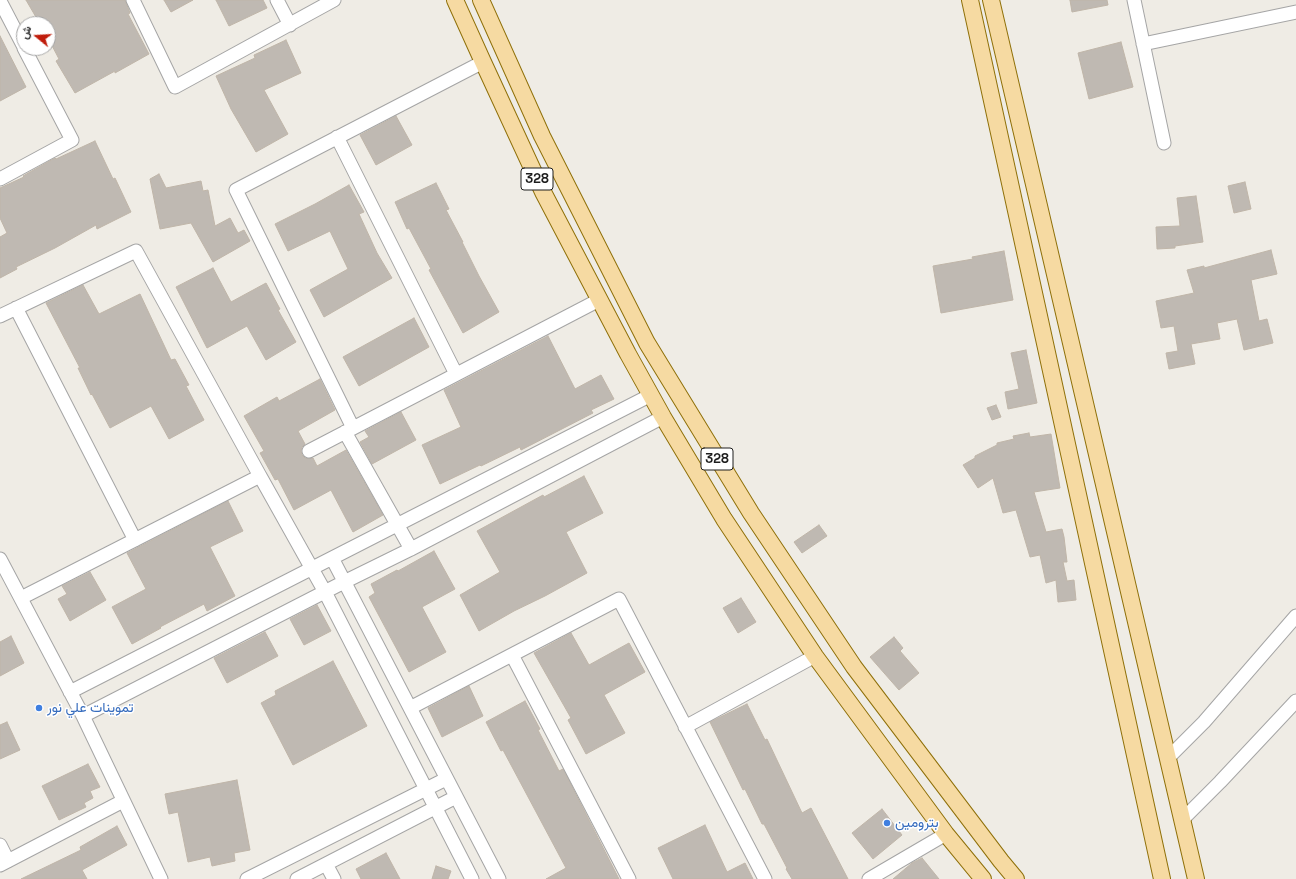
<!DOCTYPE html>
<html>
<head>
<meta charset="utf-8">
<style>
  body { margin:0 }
  #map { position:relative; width:1296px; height:879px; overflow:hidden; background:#efece5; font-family:"Space Grotesk",Vazirmatn,sans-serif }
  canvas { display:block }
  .north { position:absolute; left:16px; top:16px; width:40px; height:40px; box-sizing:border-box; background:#fff; border:1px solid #a5a5a5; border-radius:50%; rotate:288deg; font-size:11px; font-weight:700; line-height:16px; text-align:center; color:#1e1e1e }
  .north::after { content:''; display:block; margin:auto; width:14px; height:18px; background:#c01d0c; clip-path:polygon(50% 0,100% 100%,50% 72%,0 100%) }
</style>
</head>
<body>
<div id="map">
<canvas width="1296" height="879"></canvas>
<div class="north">ش</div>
</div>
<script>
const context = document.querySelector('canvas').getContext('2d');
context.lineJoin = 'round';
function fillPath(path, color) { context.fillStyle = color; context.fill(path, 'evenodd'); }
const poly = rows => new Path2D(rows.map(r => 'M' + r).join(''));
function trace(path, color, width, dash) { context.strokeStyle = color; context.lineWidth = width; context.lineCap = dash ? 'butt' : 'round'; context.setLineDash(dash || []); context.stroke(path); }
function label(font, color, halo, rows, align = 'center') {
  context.font = font + ' "Space Grotesk",Vazirmatn,sans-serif'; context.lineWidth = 3; context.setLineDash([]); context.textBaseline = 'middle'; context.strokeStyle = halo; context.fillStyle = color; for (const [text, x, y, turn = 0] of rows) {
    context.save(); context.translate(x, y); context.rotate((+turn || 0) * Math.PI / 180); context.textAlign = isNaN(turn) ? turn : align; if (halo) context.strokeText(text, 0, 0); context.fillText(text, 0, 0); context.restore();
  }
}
const building = poly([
  [26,0,125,0,130,13,128,14,149,54,115,73,115,71,75,93,56,61,59,59,48,38,48,24,40,24,26,0],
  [164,0,193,0,171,12,164,0],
  [216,0,263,0,267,8,229,26,216,0],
  [1070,0,1107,0,1108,5,1072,12,1070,0],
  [0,36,26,87,0,101,0,36],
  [286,40,301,73,264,90,288,134,256,152,231,109,216,76,255,58,254,55,286,40],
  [1121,42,1133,87,1089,99,1078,53,1121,42],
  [396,116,412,145,376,165,360,135,396,116],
  [95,141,113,179,115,178,131,212,97,229,96,225,55,248,16,267,17,269,0,278,0,237,7,233,0,218,0,188,24,177,23,176,55,158,56,159,95,141],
  [159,174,166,188,201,181,203,191,208,190,215,226,230,218,238,233,244,230,250,241,213,262,191,223,160,229,150,179,159,174],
  [1245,182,1251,209,1234,213,1228,186,1245,182],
  [436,183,449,209,446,210,463,242,462,242,479,276,499,312,463,333,429,270,431,269,409,228,407,229,395,202,436,183],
  [349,185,364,212,359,214,377,253,392,278,324,317,310,290,348,269,330,231,288,251,275,224,315,204,349,185],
  [1196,196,1203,242,1175,246,1175,248,1157,249,1156,227,1180,226,1177,198,1196,196],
  [1271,250,1277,274,1251,280,1259,321,1267,319,1273,343,1244,350,1237,319,1217,323,1220,339,1191,344,1195,364,1169,369,1166,353,1178,351,1174,326,1161,328,1156,301,1194,293,1187,270,1204,266,1204,268,1271,250],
  [1004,251,1013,300,941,313,933,266,973,259,972,257,1004,251],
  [213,268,231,302,266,283,280,309,278,310,296,342,266,360,247,326,207,348,176,287,213,268],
  [83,285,99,314,140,294,171,360,175,359,189,385,186,386,204,420,169,439,151,406,110,428,92,394,91,395,78,368,80,368,46,303,83,285],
  [414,318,429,347,359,386,343,357,414,318],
  [548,336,575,389,601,375,614,399,591,410,593,413,521,450,520,447,481,466,480,465,440,484,422,445,461,427,444,390,548,336],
  [1026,350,1037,403,1008,409,1005,392,1019,389,1011,353,1026,350],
  [320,379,335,410,298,431,305,444,302,447,301,451,302,455,305,458,313,458,317,466,346,450,383,515,353,532,331,490,294,510,278,479,275,480,260,453,264,451,244,416,277,397,279,401,320,379],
  [996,405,1001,417,992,420,987,408,996,405],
  [401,412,416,440,372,464,360,442,369,437,365,431,401,412],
  [1029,433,1030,437,1051,434,1060,488,1034,492,1046,532,1062,529,1064,537,1067,562,1063,562,1067,581,1074,580,1076,600,1058,602,1056,580,1046,583,1040,555,1030,557,1016,510,1003,513,993,478,978,488,963,465,975,458,975,456,997,445,997,443,1014,439,1013,436,1029,433],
  [584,476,603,513,566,532,587,573,545,596,514,611,479,631,460,595,500,572,477,531,543,495,544,497,584,476],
  [228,501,243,531,210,547,235,596,207,611,204,604,160,627,161,628,132,644,112,607,146,589,127,553,228,501],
  [819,525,827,536,802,553,794,542,819,525],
  [434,551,455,589,422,607,446,652,409,672,369,597,375,593,371,584,397,570,398,571,434,551],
  [90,572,106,600,70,621,58,599,67,594,62,586,90,572],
  [741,598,756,622,738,633,723,608,741,598],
  [317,605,331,631,304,645,290,619,317,605],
  [265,632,278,656,227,683,214,658,265,632],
  [571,633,589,665,629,643,645,672,604,695,625,733,586,754,568,720,571,718,534,653,571,633],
  [11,636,24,663,0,676,0,642,11,636],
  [894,637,903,648,900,651,919,673,899,690,870,657,894,637],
  [333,661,367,726,293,765,261,703,276,695,275,691,333,661],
  [469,686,483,716,442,737,428,708,469,686],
  [525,701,540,729,538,730,559,771,563,769,619,879,546,879,566,868,503,750,501,751,486,722,525,701],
  [747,704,765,740,767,739,802,813,811,808,848,879,792,879,786,869,787,868,764,824,762,824,745,789,743,790,710,722,747,704],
  [7,722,20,750,0,759,0,725,7,722],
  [88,764,100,787,90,791,93,798,84,803,86,807,59,820,42,786,88,764],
  [237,780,250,850,234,853,235,861,212,866,210,857,188,862,178,812,169,814,165,794,237,780],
  [882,809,902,835,873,859,852,833,882,809],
  [705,825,727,872,745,863,753,879,673,879,658,848,705,825],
  [117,826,127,845,82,870,87,879,21,879,81,850,80,847,117,826],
  [386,853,400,879,361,879,356,869,386,853],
  [922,858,939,879,893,879,912,863,922,858],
  [436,866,451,871,448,879,432,879,436,866]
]);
fillPath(building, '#bfb9b2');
trace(building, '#bfb5a8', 1);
const minor = poly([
  [133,0,175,87,334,0],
  [277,0,290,25],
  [1134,0,1164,143],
  [0,1,24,47],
  [1143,44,1296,12],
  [337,137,456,374],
  [0,179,72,140,24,48],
  [16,308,135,540],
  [0,316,136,251,260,476,21,598],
  [353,428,236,190,483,62],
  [345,432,411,549],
  [309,451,599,300],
  [260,476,325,592,472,879],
  [332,558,499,879],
  [0,559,83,716,161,879],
  [512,655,629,879],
  [70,692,651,395],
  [410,708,619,599,765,879],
  [83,716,344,582,411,549,663,417],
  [685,727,815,656],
  [1168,758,1204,722,1296,616],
  [1182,820,1220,782,1296,701],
  [0,845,8,861],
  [326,864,334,879],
  [0,865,123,801],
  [247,879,446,779],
  [297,879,456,797],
  [869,879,946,834]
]);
const major = poly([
  [455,0,483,62,543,192,628,354,663,417,724,519,815,656,946,834,983,879],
  [481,0,542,136,647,343,751,513,854,667,1001,861,1016,879],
  [970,0,1162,879],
  [991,0,1196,879]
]);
trace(minor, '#a5a5a5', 15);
trace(major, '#8f7009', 18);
trace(minor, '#fff', 13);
trace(major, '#f6daa2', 16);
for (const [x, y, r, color] of [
  [39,708,4,"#3f7fe0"],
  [887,823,4,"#3f7fe0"]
]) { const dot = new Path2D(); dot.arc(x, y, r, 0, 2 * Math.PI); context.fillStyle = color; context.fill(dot); trace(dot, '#fff', 1.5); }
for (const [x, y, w] of [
  [537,179,32],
  [717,459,32]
]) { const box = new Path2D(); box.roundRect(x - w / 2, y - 11, w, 22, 3); context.fillStyle = '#fff'; context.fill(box); trace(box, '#1e1e1e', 1); }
label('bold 13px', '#1e1e1e', null, [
  ["328",537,179],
  ["328",717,459]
]);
label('14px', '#366cbe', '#fff', [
  ["تموينات علي نور",47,708],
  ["بترومين",895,823]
], 'left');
</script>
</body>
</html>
